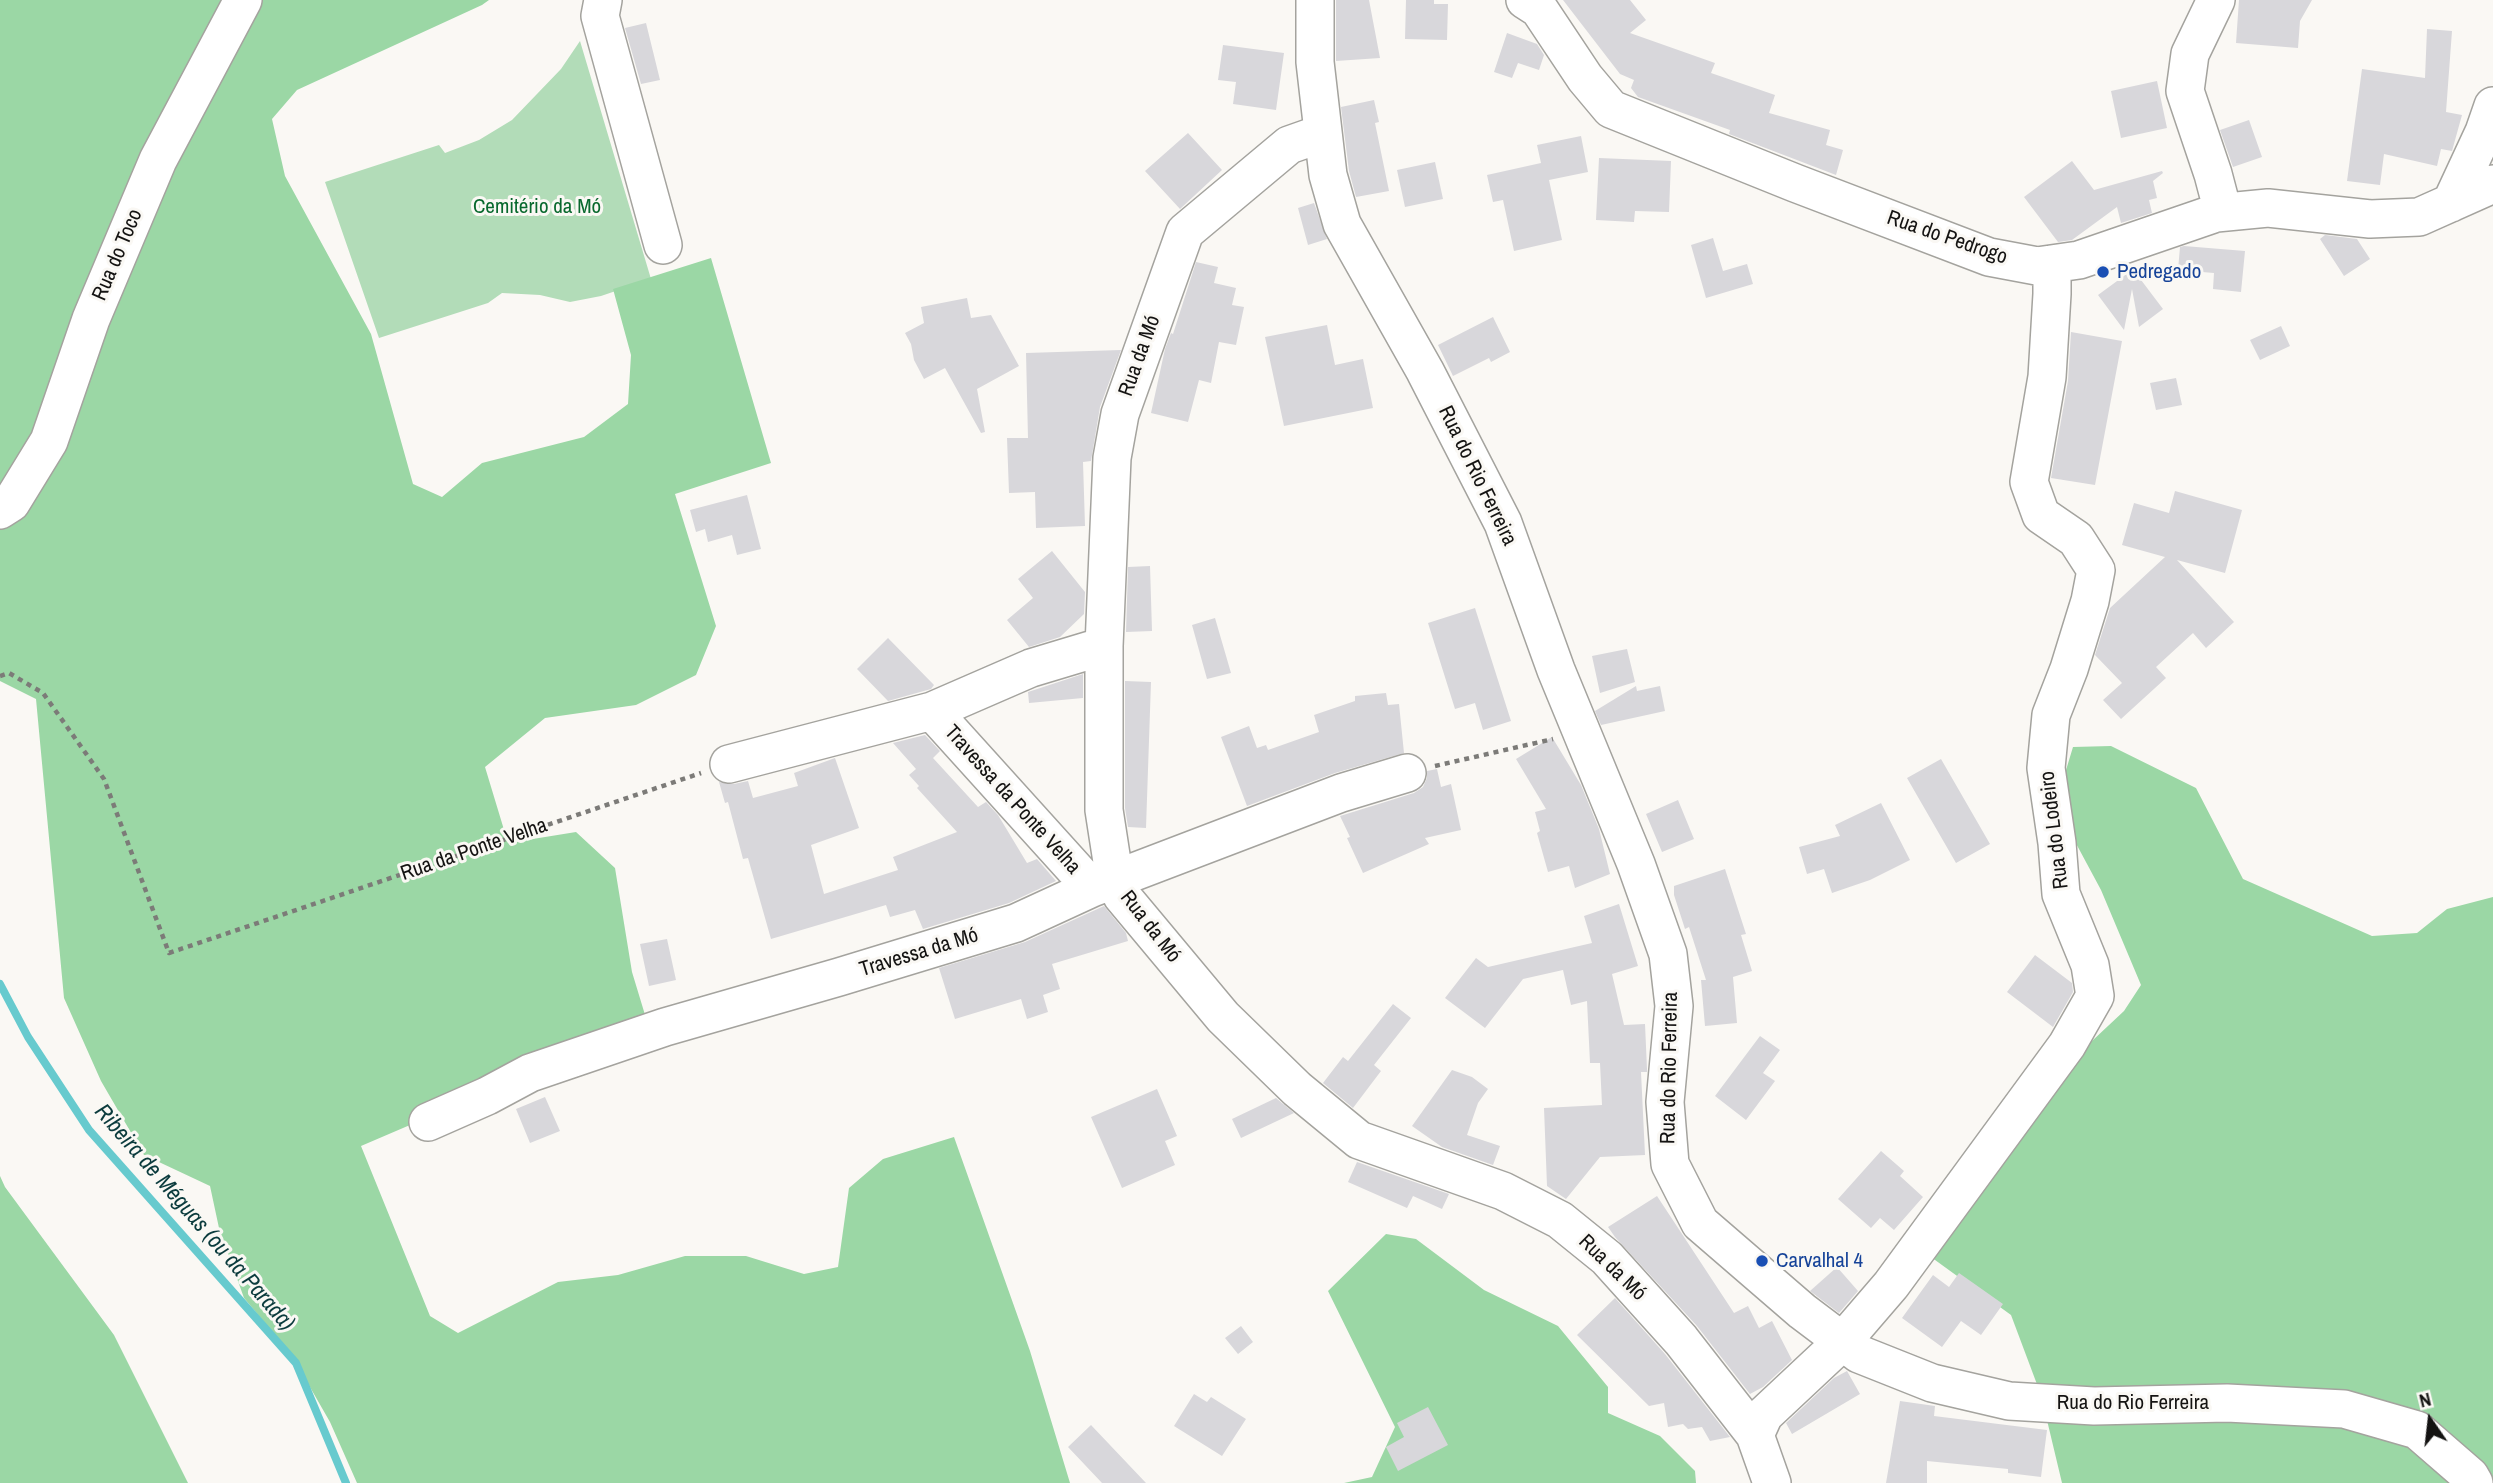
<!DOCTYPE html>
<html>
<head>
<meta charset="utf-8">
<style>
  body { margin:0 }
  #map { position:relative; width:2493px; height:1483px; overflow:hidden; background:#faf8f4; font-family:"Archivo Narrow",sans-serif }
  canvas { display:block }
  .north { position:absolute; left:2395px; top:1385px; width:70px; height:70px; -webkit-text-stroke:5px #faf8f4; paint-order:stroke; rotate:346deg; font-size:19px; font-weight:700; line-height:28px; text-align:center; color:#141312 }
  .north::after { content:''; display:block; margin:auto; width:24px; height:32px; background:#141312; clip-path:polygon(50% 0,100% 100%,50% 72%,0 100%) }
</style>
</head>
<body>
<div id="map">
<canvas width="2493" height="1483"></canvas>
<div class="north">N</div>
</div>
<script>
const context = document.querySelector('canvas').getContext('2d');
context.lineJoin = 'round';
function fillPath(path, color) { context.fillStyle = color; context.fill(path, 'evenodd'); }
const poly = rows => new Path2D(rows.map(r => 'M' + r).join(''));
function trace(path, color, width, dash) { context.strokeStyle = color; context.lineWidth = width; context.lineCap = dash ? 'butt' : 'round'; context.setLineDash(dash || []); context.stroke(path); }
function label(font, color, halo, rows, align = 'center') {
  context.font = font + ' "Archivo Narrow",sans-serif'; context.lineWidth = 6; context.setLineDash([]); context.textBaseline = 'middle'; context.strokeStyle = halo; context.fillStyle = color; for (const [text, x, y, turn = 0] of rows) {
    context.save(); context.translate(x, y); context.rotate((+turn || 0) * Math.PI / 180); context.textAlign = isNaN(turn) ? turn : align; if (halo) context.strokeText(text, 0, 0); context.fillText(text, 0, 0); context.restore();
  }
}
fillPath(poly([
  [580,41,651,279,601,296,570,302,540,295,502,293,488,303,379,338,325,182,439,145,445,153,479,140,512,120,561,69]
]), '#b2dcb8');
fillPath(poly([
  [0,0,489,0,482,5,297,90,272,119,285,176,371,334,413,484,442,497,482,463,584,437,628,404,631,355,613,289,711,258,771,463,675,494,716,626,696,675,636,705,545,718,485,767,508,843,576,832,615,868,632,972,649,1028,480,1095,361,1146,430,1316,458,1333,558,1282,618,1275,685,1256,746,1256,804,1274,838,1267,849,1188,883,1159,954,1137,1030,1351,1070,1483,357,1483,330,1422,291,1354,244,1298,219,1228,210,1186,144,1155,101,1081,64,998,36,699,0,681],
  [2111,746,2196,788,2243,879,2372,936,2417,933,2447,909,2493,897,2493,1483,2062,1483,2041,1395,2011,1315,1924,1252,2077,1055,2124,1011,2141,985,2101,890,2072,836,2063,780,2073,747],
  [0,1176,5,1187,114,1335,188,1483,0,1483],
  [1386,1234,1416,1239,1484,1290,1558,1326,1608,1387,1608,1413,1660,1436,1695,1471,1696,1483,1344,1483,1372,1477,1395,1427,1328,1291]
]), '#9bd7a5');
trace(poly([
  [0,984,28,1037,89,1130,296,1363,346,1483]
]), '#67cace', 8);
fillPath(poly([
  [1336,0,1369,0,1380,58,1336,61],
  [1406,0,1434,0,1434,4,1448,4,1447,40,1405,39],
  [1563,0,1630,0,1646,20,1630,33,1715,63,1711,73,1775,95,1769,113,1830,130,1826,145,1843,150,1836,175,1729,134,1730,130,1638,97,1631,88,1634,80,1620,74],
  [2239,0,2312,0,2300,21,2298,48,2236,43],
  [646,23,660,80,641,84,625,28],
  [2427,29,2452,31,2446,112,2462,115,2452,151,2441,149,2437,166,2384,154,2380,185,2347,181,2362,69,2425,78],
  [1507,33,1537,44,1544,55,1539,70,1518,63,1512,78,1494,72],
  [1223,45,1284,53,1276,110,1233,104,1236,82,1218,80],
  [2157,81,2167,128,2121,138,2111,91],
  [1374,100,1379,122,1375,123,1389,191,1356,197,1349,171,1341,107],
  [2249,120,2262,157,2233,167,2220,130],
  [1188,133,1222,170,1180,209,1145,171],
  [1581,136,1588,172,1549,180,1562,240,1514,251,1503,200,1493,202,1487,175,1541,163,1537,145],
  [1599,158,1671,161,1669,212,1635,211,1634,222,1596,220],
  [2072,161,2094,190,2162,171,2163,173,2153,181,2157,198,2149,200,2152,213,2121,223,2117,207,2072,240,2058,242,2024,197],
  [1435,162,1443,199,1405,207,1397,170],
  [1314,203,1327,239,1308,245,1298,208],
  [2325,235,2357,239,2370,259,2344,276,2320,239],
  [1713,238,1723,271,1747,264,1753,284,1706,298,1691,245],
  [2184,246,2245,251,2241,292,2213,289,2214,273,2178,270,2180,247],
  [1196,262,1218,267,1214,283,1236,288,1232,305,1244,307,1236,345,1219,342,1211,383,1199,380,1188,422,1151,413,1165,349,1171,333,1173,334],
  [2130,265,2133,270,2136,268,2135,272,2163,309,2139,327,2132,289,2124,330,2098,295,2128,273,2127,266],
  [967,298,971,318,991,315,1019,366,977,389,985,432,981,433,945,368,924,379,914,360,911,344,905,333,924,323,921,307],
  [1493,317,1510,352,1491,362,1489,358,1453,376,1438,345],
  [1327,325,1335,365,1363,359,1373,408,1284,426,1265,337],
  [2281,326,2290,346,2260,360,2250,340],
  [2071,332,2122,341,2095,485,2051,478,2068,381],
  [1121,350,1100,407,1091,461,1083,462,1085,526,1036,528,1035,492,1009,493,1007,438,1028,438,1026,353],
  [2176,378,2182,405,2156,410,2150,383],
  [2175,491,2242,510,2225,573,2177,560,2234,622,2206,648,2193,633,2156,667,2166,678,2121,719,2103,700,2122,683,2095,655,2110,608,2165,557,2122,545,2134,503,2169,513],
  [747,495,761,549,737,555,732,535,708,542,705,529,696,532,690,510],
  [1052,551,1085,592,1084,614,1060,637,1029,647,1007,620,1033,598,1018,579],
  [1150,566,1152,631,1126,632,1128,567],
  [1475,608,1511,721,1483,730,1475,703,1455,709,1428,623],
  [1215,618,1231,673,1207,679,1192,625],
  [888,638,934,685,931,689,888,701,857,669],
  [1627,649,1635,682,1600,693,1592,656],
  [1083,674,1083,698,1029,703,1028,692],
  [1125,681,1151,682,1146,828,1128,827,1125,808],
  [1636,686,1637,691,1660,686,1665,711,1601,725,1595,711],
  [1386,693,1388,705,1399,704,1404,753,1335,773,1247,806,1221,737,1249,726,1257,748,1266,745,1268,750,1319,732,1314,715,1355,701,1355,696],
  [925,735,940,751,933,758,978,807,986,802,998,815,1027,863,1037,859,1056,881,1009,903,923,929,915,910,890,917,886,905,771,939,748,858,743,859,728,802,725,803,719,782,734,784,748,781,753,798,798,786,794,773,835,758,859,828,811,845,824,894,898,870,893,857,957,832,917,788,919,786,909,775,916,769,893,743],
  [1552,737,1581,785,1599,829,1610,874,1575,888,1569,866,1548,872,1537,833,1540,831,1535,812,1546,809,1516,759],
  [1941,759,1990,844,1956,863,1907,778],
  [1437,769,1441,787,1451,784,1461,830,1425,838,1429,844,1363,873,1347,838,1350,837,1340,816,1414,793,1423,787,1427,778,1427,771],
  [1678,800,1694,839,1662,852,1646,814],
  [1881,803,1910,860,1870,880,1832,893,1824,869,1807,874,1799,847,1840,836,1835,825],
  [1725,869,1746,934,1741,935,1752,971,1733,977,1737,1023,1705,1026,1701,980,1706,980,1689,927,1685,929,1674,895,1674,886],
  [1619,904,1638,966,1612,974,1624,1025,1645,1024,1647,1069,1647,1072,1641,1072,1645,1155,1600,1157,1566,1199,1547,1186,1544,1108,1602,1105,1600,1063,1590,1063,1587,1001,1571,1005,1563,970,1523,979,1485,1028,1445,998,1476,958,1488,967,1592,943,1584,916],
  [1104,906,1126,933,1128,941,1052,964,1060,989,1043,995,1048,1012,1027,1019,1021,999,955,1019,939,968,1025,942],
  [667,939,676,980,649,986,640,944],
  [2035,955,2072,983,2073,992,2053,1027,2007,992],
  [1393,1004,1411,1018,1374,1065,1381,1071,1353,1108,1323,1083,1343,1057,1348,1061],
  [1760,1036,1780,1050,1763,1073,1775,1081,1746,1120,1715,1096],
  [1452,1070,1472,1077,1488,1089,1478,1103,1467,1135,1500,1146,1493,1165,1442,1147,1412,1126],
  [1157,1089,1177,1136,1165,1141,1175,1165,1122,1188,1091,1117],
  [545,1097,560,1131,530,1143,516,1109],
  [1276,1098,1294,1113,1241,1138,1232,1119],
  [1881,1151,1904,1171,1900,1176,1923,1197,1894,1230,1880,1218,1871,1228,1838,1199],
  [1357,1162,1449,1194,1442,1209,1413,1196,1407,1208,1348,1182],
  [1657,1196,1734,1313,1748,1306,1759,1328,1772,1321,1792,1360,1763,1387,1750,1394,1697,1326,1615,1237,1608,1227],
  [1837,1267,1858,1291,1839,1313,1810,1291],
  [1959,1273,2003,1304,1981,1335,1961,1321,1942,1347,1902,1318,1933,1275,1949,1287],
  [1615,1298,1665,1354,1730,1437,1710,1441,1702,1427,1688,1429,1683,1424,1668,1427,1664,1403,1649,1406,1577,1335],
  [1241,1326,1253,1342,1238,1354,1225,1338],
  [1847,1371,1860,1394,1792,1434,1786,1423,1834,1378],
  [1194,1394,1207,1402,1211,1397,1246,1419,1222,1456,1174,1426],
  [1900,1401,1935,1406,1934,1416,2047,1430,2041,1477,2008,1473,2008,1469,1927,1461,1927,1483,1886,1483],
  [1428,1407,1448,1445,1398,1471,1386,1447,1404,1437,1397,1423],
  [1091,1425,1146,1483,1102,1483,1068,1447]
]), '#d8d7db');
const minor = poly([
  [603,0,600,16,663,245],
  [1315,0,1315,62,1328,175,1342,224,1425,371,1503,523,1556,670,1636,864,1668,954,1674,1006,1665,1102,1670,1164,1700,1223,1802,1311,1859,1354,1932,1383,2009,1401,2094,1406,2227,1403,2344,1409,2417,1430,2470,1476,2474,1483],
  [1525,0,1539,9,1585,78,1611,109,1795,183,1989,257,2037,266,2079,260,2216,213,2268,208,2370,219,2419,217,2493,184],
  [2216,0,2190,54,2185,91,2213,174,2223,212],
  [1323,133,1289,145,1185,232,1120,414,1112,458,1104,646,1104,810,1115,881,1122,896,1223,1017,1297,1089,1359,1140,1503,1191,1560,1220,1607,1258,1681,1340,1755,1435],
  [2451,203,2484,132,2493,106],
  [0,510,11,503,49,441,91,319,158,160,243,0],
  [932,711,1092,888],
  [729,764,932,711,1031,668,1104,646],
  [428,1122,487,1096,530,1073,665,1027,839,977,1016,923,1092,888,1341,793,1407,773],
  [1772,1483,1755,1435,1764,1415,1842,1342,1891,1285,2067,1045,2095,996,2090,965,2061,894,2057,843,2046,768,2051,715,2069,669,2090,601,2096,570,2076,539,2041,515,2029,482,2047,377,2052,294,2052,264]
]);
trace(minor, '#a4a39e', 40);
trace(poly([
  [0,676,9,673,43,693,104,779,169,953,701,773],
  [1435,766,1553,739]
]), '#7c7b78', 4.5, [5, 5]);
trace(minor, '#fff', 37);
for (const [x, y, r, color] of [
  [2103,272,7,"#1a4fb4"],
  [1762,1261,7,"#1a4fb4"]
]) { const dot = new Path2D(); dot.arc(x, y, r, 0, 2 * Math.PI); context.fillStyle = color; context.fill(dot); trace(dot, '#faf8f4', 2.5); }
label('21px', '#09692e', '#faf8f4', [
  ["Cemitério da Mó",537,207]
]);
label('21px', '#141312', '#faf8f4', [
  ["Rua do Pedrogo",1947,238,19],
  ["Rua do Toco",118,255,-67],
  ["Rua da Mó",1140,356,-70],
  ["Rua do Rio Ferreira",1477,476,64],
  ["Travessa da Ponte Velha",1012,800,48],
  ["Rua do Lodeiro",2055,830,-97],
  ["Rua da Ponte Velha",474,850,-19],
  ["Rua da Mó",1150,927,52],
  ["Travessa da Mó",919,953,-17],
  ["Rua do Rio Ferreira",1670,1068,-89],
  ["Rua da Mó",1612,1268,44],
  ["Rua do Rio Ferreira",2133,1403]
]);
label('21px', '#164399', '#faf8f4', [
  ["Pedregado",2117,272],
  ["Carvalhal 4",1776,1261]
], 'left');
label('italic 23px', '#0b3b3d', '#faf8f4', [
  ["Ribeira de Méguas (ou da Parada)",194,1218,49]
]);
</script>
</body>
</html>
